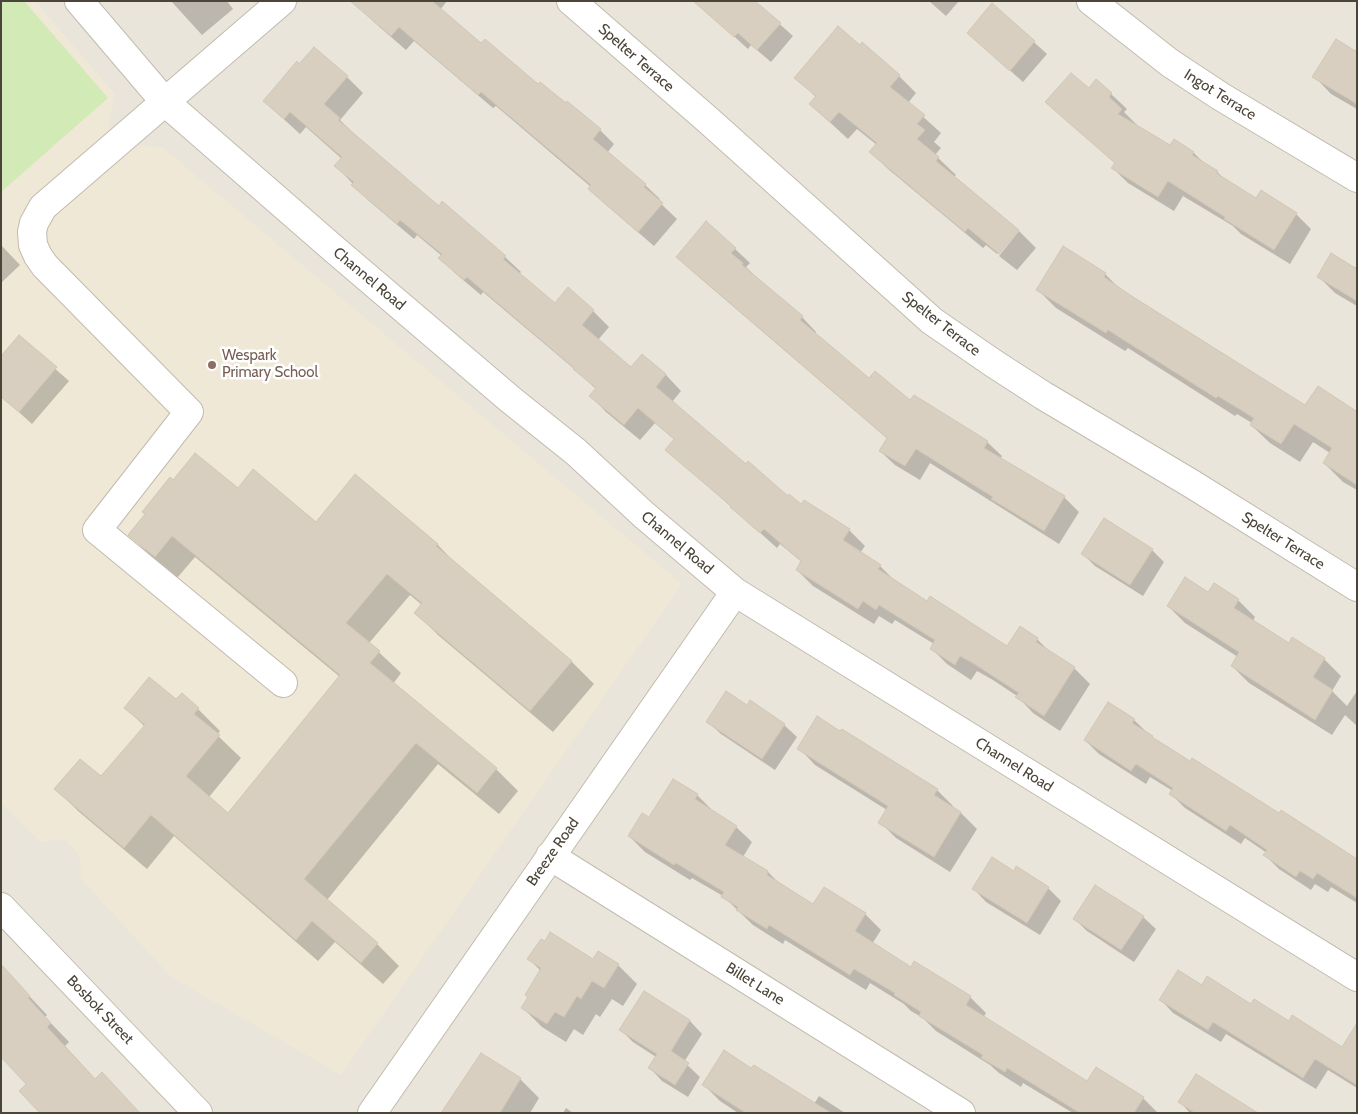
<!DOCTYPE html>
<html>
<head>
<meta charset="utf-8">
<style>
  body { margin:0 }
  #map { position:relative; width:1358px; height:1114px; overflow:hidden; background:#f6f3ec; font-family:Cabin,sans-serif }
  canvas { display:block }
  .frame { position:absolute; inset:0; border:2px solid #4b4439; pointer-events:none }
</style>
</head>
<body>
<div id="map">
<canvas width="1358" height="1114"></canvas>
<div class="frame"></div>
</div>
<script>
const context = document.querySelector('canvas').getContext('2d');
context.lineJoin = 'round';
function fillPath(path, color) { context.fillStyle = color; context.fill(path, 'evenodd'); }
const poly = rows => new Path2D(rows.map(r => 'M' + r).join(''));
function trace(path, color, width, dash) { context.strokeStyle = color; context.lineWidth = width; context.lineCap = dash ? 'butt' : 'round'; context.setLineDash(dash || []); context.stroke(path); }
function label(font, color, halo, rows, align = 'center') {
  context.font = font + ' Cabin,sans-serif'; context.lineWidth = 5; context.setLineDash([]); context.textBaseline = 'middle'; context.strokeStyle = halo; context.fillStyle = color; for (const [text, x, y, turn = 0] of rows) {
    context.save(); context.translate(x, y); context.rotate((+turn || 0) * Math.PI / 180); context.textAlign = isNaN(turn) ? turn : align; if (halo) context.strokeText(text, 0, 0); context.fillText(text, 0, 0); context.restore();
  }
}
fillPath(poly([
  [1,1,1357,1,1357,1113,1,1113]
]), '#eae5da');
fillPath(poly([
  [1,1,35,1,115,94,108,124,129,145,162,147,682,584,341,1075,170,976,81,879,80,856,64,839,41,842,1,803]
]), '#efe8d6');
fillPath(poly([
  [1,1,24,1,108,98,2,191]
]), '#d2eab5');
fillPath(poly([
  [171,1,227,1,233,9,202,35],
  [367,1,447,1,440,10,481,45,600,130,614,144,607,153,645,185,660,199,658,201,677,219,654,246,604,203,589,189,591,187,496,106,493,108,414,41,406,50,375,23,361,9],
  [754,1,793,36,771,62,751,45,748,49,705,10],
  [929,1,959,1,946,16],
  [993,5,1047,54,1023,82,968,33],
  [860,46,899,76,916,93,908,103,941,133,934,142,941,148,935,155,956,175,954,177,1017,230,997,254,986,245,983,248,888,169,871,152,877,145,857,129,848,139,810,104,816,97,796,78],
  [1357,48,1357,109,1331,94,1314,76,1354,52],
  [300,65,347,77,363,93,340,120,355,135,439,207,505,257,521,272,519,274,555,305,593,311,609,327,598,340,631,368,642,356,666,375,681,391,672,402,746,466,788,498,849,530,865,546,860,553,880,566,896,582,927,603,1008,648,1037,639,1051,653,1074,668,1090,684,1060,731,1033,713,1017,696,993,680,977,671,971,680,947,664,931,648,934,644,895,620,892,624,879,616,874,624,813,586,797,570,802,562,780,544,777,548,667,449,675,440,655,423,640,440,606,412,591,396,597,390,579,373,483,292,481,295,456,274,440,258,442,256,417,235,414,239,369,201,336,166,342,159,306,127,300,134,264,101],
  [1089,90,1111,94,1127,109,1124,112,1137,125,1136,126,1170,147,1193,152,1205,164,1217,172,1227,181,1256,200,1296,214,1311,229,1290,264,1241,234,1233,226,1183,196,1174,211,1128,183,1113,168,1116,164,1047,102],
  [1019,231,1036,248,1017,270,999,256],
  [1,245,20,265,1,283],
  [1063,248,1105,274,1122,291,1306,407,1357,412,1357,490,1343,482,1324,463,1330,453,1313,442,1300,462,1270,443,1251,425,1252,423,1237,414,1235,416,1128,348,1125,351,1056,308,1038,290],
  [735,249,750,263,746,267,757,278,802,317,816,332,815,334,869,380,911,402,914,396,987,442,1002,456,1000,459,1064,497,1079,512,1059,544,930,463,920,480,895,465,880,451,888,439,692,271,678,257],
  [1357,265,1357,306,1335,293,1318,276,1354,269],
  [19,337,69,381,32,424,1,396],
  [173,482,238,490,316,523,437,544,459,567,572,662,594,684,553,732,438,635,416,613,422,605,410,595,369,643,401,673,393,684,496,769,518,791,499,814,438,764,327,900,377,944,399,966,383,984,335,942,318,961,174,836,147,869,78,811,56,789,101,778,145,727,126,708,177,701,198,709,220,731,217,735,241,758,209,797,228,814,340,677,195,557,177,578,152,557,130,535],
  [1152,550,1164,562,1143,596,1095,566,1083,554],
  [1214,585,1238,600,1255,617,1253,621,1289,644,1292,639,1324,659,1341,676,1332,691,1347,706,1357,691,1357,726,1345,715,1332,735,1249,683,1232,666,1238,657,1185,623,1168,606,1209,594],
  [747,706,784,725,797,737,775,770,721,734,708,722],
  [1134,720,1158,743,1357,860,1357,903,1331,887,1328,892,1315,884,1311,890,1279,869,1265,855,1267,853,1245,838,1241,844,1185,808,1171,794,1173,791,1150,777,1146,784,1099,754,1085,740],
  [799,748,937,790,953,806,952,808,961,813,977,829,950,872,896,838,880,822,887,810,815,765],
  [673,780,697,795,713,811,736,827,752,842,743,857,768,872,780,884,814,906,824,889,865,914,881,930,872,944,912,968,915,963,970,997,986,1013,983,1018,1088,1083,1143,1098,1158,1113,1073,1113,1023,1083,1021,1087,999,1073,990,1065,936,1031,923,1018,911,1011,904,1004,870,983,866,990,785,940,783,944,753,925,723,896,692,878,690,880,645,852,629,836,650,818],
  [1014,872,1048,888,1061,901,1040,935,986,902,974,889],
  [1143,917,1156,929,1134,962,1087,931,1075,919],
  [529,959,593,961,618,965,637,984,623,1006,612,999,600,1017,596,1014,583,1035,574,1029,566,1042,542,1027,523,1008,529,998,526,995,541,971],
  [1,966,47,1015,45,1017,69,1042,65,1046,96,1080,28,1084],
  [1202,987,1252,1006,1342,1049,1357,1048,1357,1088,1328,1070,1316,1089,1226,1034,1221,1042,1173,1013,1161,1000],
  [644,992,690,1021,702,1034,684,1062,700,1077,688,1097,662,1081,650,1068,656,1057,633,1042,621,1030],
  [752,1069,814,1104,819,1096,845,1113,738,1113,720,1101,704,1085],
  [520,1079,539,1098,530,1113,443,1113],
  [1180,1102,1253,1113,1190,1113],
  [566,1108,573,1113,563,1113]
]), '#0003');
const building = poly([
  [350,1,432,1,481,43,485,39,538,84,540,82,566,103,567,101,601,129,593,139,646,184,644,187,663,203,638,232,588,189,591,185,481,92,478,95,399,27,391,36,350,1],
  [693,1,755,1,781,23,757,50,738,33,734,37,693,1],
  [992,3,1035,41,1010,71,967,33,992,3],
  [838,26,860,45,862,42,900,75,890,87,925,115,917,124,925,130,917,139,939,157,936,161,1019,230,999,254,968,228,965,232,869,152,877,143,839,112,830,122,809,104,816,96,794,78,838,26],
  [1336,39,1357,52,1357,104,1312,77,1336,39],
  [314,47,348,76,324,104,340,118,338,120,439,206,442,201,506,256,503,259,555,303,568,287,594,310,582,325,631,367,642,354,666,374,656,387,746,464,748,461,788,496,789,494,801,504,804,500,850,529,843,540,881,565,878,569,927,601,930,596,1007,646,1020,626,1038,638,1036,642,1075,667,1044,716,1015,697,1019,693,976,665,960,656,955,665,930,649,935,640,879,605,876,610,863,601,858,609,796,570,801,561,764,529,760,533,730,507,731,506,665,450,674,439,638,408,624,425,589,396,596,388,573,369,574,368,467,277,464,280,438,258,442,254,400,220,397,224,351,185,354,182,334,166,342,157,290,112,284,119,263,101,297,61,299,64,314,47],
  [1071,73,1089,88,1096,79,1112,93,1109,97,1122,109,1118,114,1170,145,1174,139,1194,152,1192,155,1218,171,1216,173,1256,198,1261,190,1297,213,1274,250,1224,219,1225,217,1168,181,1158,197,1111,168,1115,163,1045,102,1071,73],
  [706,221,736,248,731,253,743,263,742,265,803,316,800,320,869,378,875,371,910,400,914,395,988,441,984,448,1065,496,1044,531,991,499,993,497,916,449,905,466,879,451,887,438,676,257,706,221],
  [1063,246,1106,273,1104,277,1130,295,1305,405,1318,386,1356,411,1357,409,1357,485,1323,463,1332,448,1294,424,1281,444,1250,425,1254,418,1218,396,1216,398,1108,330,1106,333,1036,290,1063,246],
  [1331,253,1357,269,1357,301,1317,277,1331,253],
  [19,335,57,367,19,412,1,397,1,356,19,335],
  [195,453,238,488,253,469,316,522,355,474,438,544,436,546,572,661,530,711,414,613,422,603,387,574,346,623,380,651,370,663,497,768,477,793,416,743,304,879,378,943,361,963,312,921,296,940,151,815,124,848,54,789,80,759,101,776,145,725,124,708,149,677,176,699,182,693,199,708,194,714,220,735,186,776,228,813,340,675,172,536,155,557,128,535,145,514,142,512,170,477,173,480,195,453],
  [1104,518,1153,549,1130,585,1081,554,1104,518],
  [1185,577,1208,592,1214,583,1239,599,1234,608,1289,643,1292,637,1325,658,1313,677,1333,690,1315,720,1231,666,1239,652,1167,606,1185,577],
  [726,691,747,705,750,700,785,724,762,759,706,722,726,691],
  [1108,702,1135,719,1132,723,1153,736,1152,737,1190,761,1192,758,1279,813,1281,810,1357,859,1357,898,1317,873,1313,879,1300,871,1296,877,1263,855,1267,850,1230,825,1226,831,1169,794,1173,788,1136,764,1131,771,1084,740,1108,702],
  [817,716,840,731,842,729,938,789,934,795,961,812,934,857,878,823,888,806,797,749,817,716],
  [673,779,698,794,695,799,737,826,725,845,768,871,767,875,813,904,824,887,866,913,855,931,911,967,914,961,971,996,966,1005,1087,1081,1096,1067,1144,1097,1134,1113,1080,1113,1007,1068,1005,1072,981,1058,983,1055,919,1016,921,1012,894,995,895,993,854,969,850,975,769,925,767,929,736,910,738,907,721,897,724,892,676,863,674,865,628,836,642,813,649,817,673,779],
  [992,857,1014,871,1016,866,1049,887,1027,923,972,889,992,857],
  [1095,885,1144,916,1121,950,1073,919,1095,885],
  [550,932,593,959,598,951,619,964,604,988,592,981,581,999,577,996,564,1017,555,1012,547,1024,521,1008,528,997,525,995,541,968,527,959,541,939,545,941,550,932],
  [1,964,30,996,28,998,51,1023,47,1027,95,1079,102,1072,140,1113,40,1113,19,1091,26,1084,1,1057,1,964],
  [1178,970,1202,985,1207,976,1251,1004,1254,999,1289,1021,1292,1015,1342,1047,1357,1023,1357,1085,1315,1059,1303,1078,1213,1022,1208,1030,1159,1000,1178,970],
  [644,991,690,1020,671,1051,689,1063,675,1085,648,1068,657,1054,619,1030,644,991],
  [724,1050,751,1068,754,1065,831,1113,746,1113,702,1085,724,1050],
  [481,1053,521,1078,500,1113,441,1113,481,1053],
  [1196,1074,1258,1113,1195,1113,1178,1102,1196,1074]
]);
fillPath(building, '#d8cfc1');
trace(building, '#d3c7b4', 1);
const minor = poly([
  [79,1,165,102,335,250,511,400,576,452,644,515,735,592,1357,977],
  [282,1,43,207,34,223,32,232,33,245,38,256,45,266,189,412,97,530,283,683],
  [571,1,708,120,932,321,993,363,1044,396,1192,484,1357,587],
  [1091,1,1170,63,1220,96,1357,178],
  [550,856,961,1113],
  [1,907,198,1113],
  [372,1113,735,592]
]);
trace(minor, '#c2bbae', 30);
trace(minor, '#fff', 28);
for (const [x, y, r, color] of [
  [212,365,5,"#8d6e63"]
]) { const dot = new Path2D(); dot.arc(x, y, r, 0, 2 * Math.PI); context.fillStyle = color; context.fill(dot); trace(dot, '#fff', 2); }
label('15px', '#4b4439', '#fff', [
  ["Spelter Terrace",636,58,41],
  ["Ingot Terrace",1220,95,32],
  ["Channel Road",369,279,40],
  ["Spelter Terrace",941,324,38],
  ["Spelter Terrace",1283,541,32],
  ["Channel Road",677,543,40],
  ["Channel Road",1014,765,32],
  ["Breeze Road",553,852,-55],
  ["Billet Lane",755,984,32],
  ["Bosbok Street",100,1010,46]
]);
label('15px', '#785e54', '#fff', [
  ["Wespark",222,356],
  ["Primary School",222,373]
], 'left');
</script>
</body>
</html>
